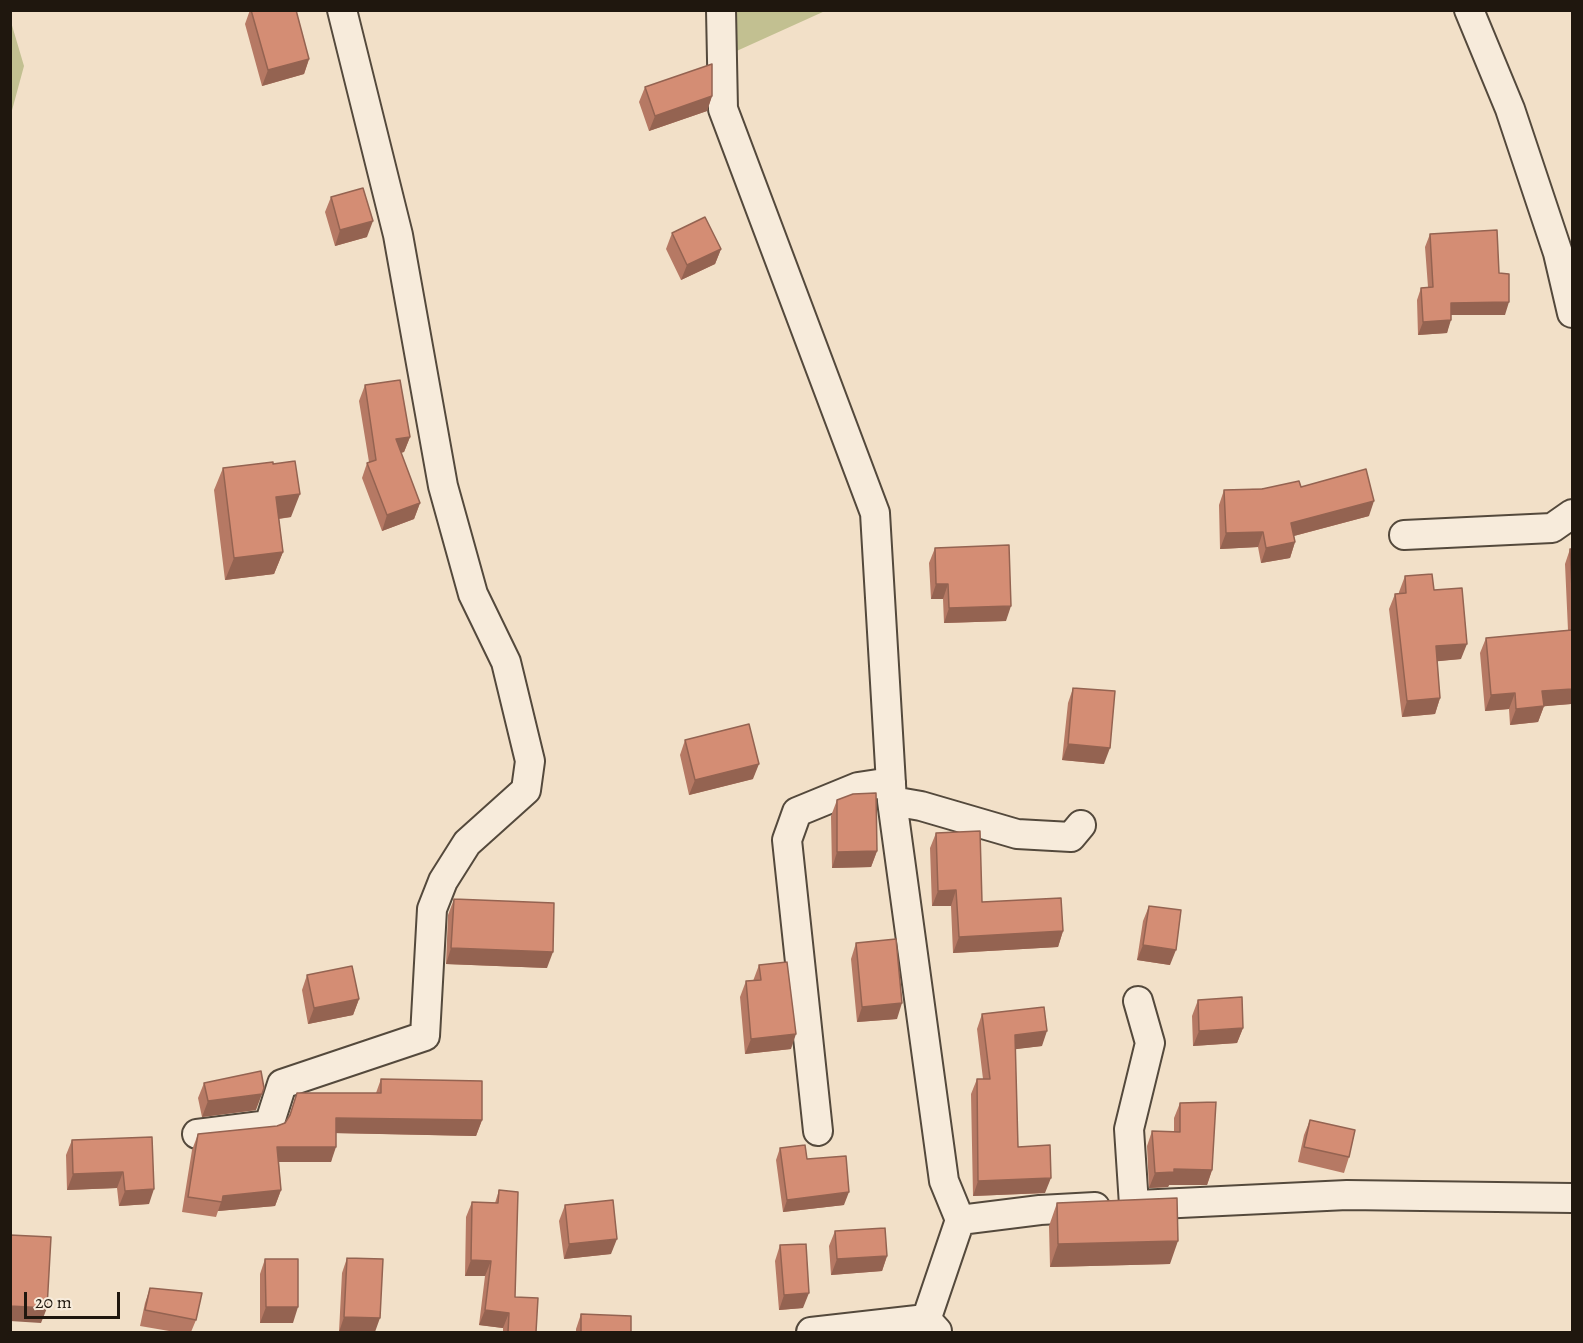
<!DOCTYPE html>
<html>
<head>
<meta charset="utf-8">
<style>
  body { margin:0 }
  #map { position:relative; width:1583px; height:1343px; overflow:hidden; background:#f2e0c8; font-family:Alegreya,serif }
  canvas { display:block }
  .frame { position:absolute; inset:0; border:12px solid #1f170e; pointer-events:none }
  .scale { position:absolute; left:24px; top:1292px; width:96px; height:27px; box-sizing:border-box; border:3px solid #1f170e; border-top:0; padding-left:8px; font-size:18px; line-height:21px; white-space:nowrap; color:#1f170e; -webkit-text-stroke:4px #f7ebdb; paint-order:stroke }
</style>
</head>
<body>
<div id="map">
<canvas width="1583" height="1343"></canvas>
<div class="frame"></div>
<div class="scale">20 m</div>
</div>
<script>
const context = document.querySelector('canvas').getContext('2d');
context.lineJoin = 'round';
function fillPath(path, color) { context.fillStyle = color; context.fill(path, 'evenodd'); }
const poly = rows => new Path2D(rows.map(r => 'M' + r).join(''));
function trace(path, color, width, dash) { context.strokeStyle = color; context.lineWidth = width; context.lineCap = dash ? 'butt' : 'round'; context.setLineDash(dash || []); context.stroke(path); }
fillPath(poly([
  [731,11,825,11,730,54],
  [11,22,24,66,11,114,10,22]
]), '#c2c091');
const minor = poly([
  [721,10,723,109,875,513,892,801,944,1181,960,1220,922,1332],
  [1469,10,1510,109,1558,253,1572,313],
  [1404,535,1552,528,1572,514],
  [892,801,921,806,1017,834,1071,837,1081,825],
  [818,1131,787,840,797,812,858,787,891,782],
  [197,1134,269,1125,282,1084,425,1036,432,909,443,881,467,843,526,790,530,761,506,662,473,594,443,486,398,235,342,10],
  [1134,1205,1129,1129,1150,1043,1138,1001],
  [1138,1205,1347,1195,1572,1198],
  [960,1220,1040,1210,1095,1207],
  [811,1332,926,1319,937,1331]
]);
trace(minor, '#54493c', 32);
trace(minor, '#f7ebdb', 28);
fillPath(poly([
  [250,10,296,10,309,59,304,74,262,86,245,24],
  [645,87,712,96,707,111,649,131,639,102],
  [331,197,367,237,335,246,325,212],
  [672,233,721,249,715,264,681,280,666,249],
  [1430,234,1499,273,1505,315,1451,315,1447,333,1418,335,1417,300,1421,288,1428,287,1425,247],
  [365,385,410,437,404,452,401,453,420,503,414,519,382,531,362,478,367,463,369,462,359,401],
  [273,464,291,517,279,519,283,552,274,574,225,580,214,490,223,468],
  [1301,487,1369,516,1294,536,1295,542,1290,558,1261,563,1258,547,1220,549,1219,505,1224,490],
  [935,548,1006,621,944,623,943,599,931,599,929,563],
  [1570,549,1572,549,1572,699,1571,704,1544,706,1538,722,1510,725,1509,709,1485,711,1480,653,1486,638,1568,630,1565,564],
  [1405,576,1434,590,1461,659,1437,661,1440,698,1435,714,1402,717,1389,609,1395,594,1399,594,1399,592],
  [1073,688,1104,764,1062,760,1068,703],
  [685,740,753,779,689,795,680,755],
  [837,800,877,851,871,867,832,868,831,816],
  [936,833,982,902,1063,931,1058,947,953,953,951,906,932,906,930,848],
  [454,899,547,968,446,964,448,915],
  [1149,906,1170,965,1137,960,1143,921],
  [856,943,897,1019,857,1022,851,959],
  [759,965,791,1049,745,1054,740,997,746,981,753,981],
  [307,975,359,999,353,1015,308,1024,302,990],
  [1198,1000,1243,1028,1237,1043,1193,1046,1192,1016],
  [982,1014,1042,1046,1015,1049,1018,1147,1045,1193,973,1196,971,1094,977,1079,983,1079,977,1029],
  [381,1079,482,1120,476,1136,336,1133,331,1162,279,1162,281,1190,275,1206,218,1211,216,1217,182,1212,192,1150,198,1134,277,1126,285,1123,289,1117,297,1093,376,1093],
  [204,1083,256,1110,202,1117,198,1098],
  [1180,1103,1212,1170,1207,1185,1169,1185,1168,1187,1149,1188,1147,1146,1152,1131,1174,1132,1174,1118],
  [1310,1120,1349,1157,1344,1173,1298,1162,1304,1135],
  [152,1137,149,1204,119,1206,117,1188,67,1190,66,1155,72,1140],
  [780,1148,807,1159,844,1205,783,1212,776,1160],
  [499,1190,515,1297,536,1332,503,1332,503,1328,479,1325,485,1276,465,1276,466,1217,472,1202,495,1203],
  [1057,1203,1170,1264,1050,1267,1049,1226],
  [565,1205,611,1254,564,1259,559,1221],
  [835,1231,887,1256,882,1271,831,1275,829,1246],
  [780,1245,803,1308,779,1310,775,1261],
  [347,1258,380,1318,339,1332,342,1273],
  [265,1259,293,1323,260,1323,260,1274],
  [150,1288,196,1320,191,1332,175,1332,140,1326,145,1303],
  [581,1314,631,1332,576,1332,576,1329]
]), '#b67964');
fillPath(poly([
  [309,59,304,74,262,86,268,70],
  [712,96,707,111,649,131,655,116],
  [373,221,367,237,335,246,340,230],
  [721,249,715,264,681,280,687,265],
  [1509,302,1505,315,1446,315,1451,303],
  [1451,320,1447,333,1418,335,1423,322],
  [410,437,404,452,390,455,396,439],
  [300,494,291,517,268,520,276,497],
  [1374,501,1369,516,1286,538,1291,523],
  [420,503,414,519,382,531,387,515],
  [1263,532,1258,547,1220,549,1226,533],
  [1295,542,1290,558,1261,563,1266,548],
  [283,552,274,574,225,580,234,558],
  [936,584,948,584,943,599,931,599],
  [1011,606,1006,621,944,623,949,608],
  [1467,644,1461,659,1430,662,1436,646],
  [1572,689,1572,699,1571,704,1536,707,1542,691],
  [1515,693,1509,709,1485,711,1491,695],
  [1440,698,1435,714,1402,717,1407,701],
  [1544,706,1538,722,1510,725,1516,709],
  [1068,744,1110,748,1104,764,1062,760],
  [759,764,753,779,689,795,695,780],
  [877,851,871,867,832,868,837,852],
  [956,890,951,906,932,906,938,891],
  [1063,931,1058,947,953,953,959,937],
  [1143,945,1176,950,1170,965,1137,960],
  [451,948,553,952,547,968,446,964],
  [359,999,353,1015,308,1024,314,1008],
  [902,1003,897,1019,857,1022,862,1007],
  [1243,1028,1237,1043,1193,1046,1199,1031],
  [1047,1031,1042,1046,1009,1050,1015,1035],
  [796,1034,791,1049,745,1054,751,1039],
  [262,1094,256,1110,202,1117,208,1101],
  [336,1118,482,1120,476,1136,331,1133],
  [277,1147,336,1147,331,1162,272,1162],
  [1174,1169,1212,1170,1207,1185,1169,1185,1168,1187,1149,1188,1155,1173],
  [123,1172,117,1188,67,1190,73,1174],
  [1051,1178,1045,1193,973,1196,978,1181],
  [154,1189,149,1204,119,1206,125,1191],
  [281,1190,275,1206,218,1211,223,1196],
  [849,1192,844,1205,783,1212,787,1200],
  [617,1239,611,1254,564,1259,569,1244],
  [1178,1241,1170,1264,1050,1267,1058,1244],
  [887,1256,882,1271,831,1275,837,1259],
  [471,1260,491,1261,485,1276,465,1276],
  [809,1293,803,1308,779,1310,784,1295],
  [10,1306,47,1308,41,1323,10,1321],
  [266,1307,298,1307,293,1323,260,1323],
  [485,1310,509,1313,503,1328,479,1325],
  [344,1317,380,1318,375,1332,339,1332]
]), '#946351');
const building = poly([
  [251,10,296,10,309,59,268,70,251,10],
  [712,64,712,96,655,116,645,87,712,64],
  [363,188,373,221,340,230,331,197,363,188],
  [705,217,721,249,687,265,672,233,705,217],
  [1497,230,1499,273,1509,274,1509,302,1451,303,1451,320,1423,322,1421,288,1433,287,1430,234,1497,230],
  [400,380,410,437,396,439,420,503,387,515,367,463,376,460,365,385,400,380],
  [295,461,300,494,276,497,283,552,234,558,223,468,273,462,273,464,295,461],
  [1366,469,1374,501,1291,523,1295,542,1266,548,1263,532,1226,533,1224,490,1262,489,1299,481,1301,487,1366,469],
  [1009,545,1011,606,949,608,948,584,936,584,935,548,1009,545],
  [1570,549,1572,549,1572,589,1570,549],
  [1432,574,1434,590,1462,588,1467,644,1436,646,1440,698,1407,701,1395,594,1406,593,1405,576,1432,574],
  [1572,630,1572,689,1542,691,1544,706,1516,709,1515,693,1491,695,1486,638,1572,630],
  [1073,688,1115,691,1110,748,1068,744,1073,688],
  [749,724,759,764,695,780,685,740,749,724],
  [876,793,877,851,837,852,837,800,853,794,876,793],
  [980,831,982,902,1061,898,1063,931,959,937,956,890,938,891,936,833,980,831],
  [454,899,554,903,553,952,451,948,454,899],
  [1149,906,1181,910,1176,950,1143,945,1149,906],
  [896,939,902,1003,862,1007,856,943,896,939],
  [787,962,796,1034,751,1039,746,981,761,980,759,965,787,962],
  [352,966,359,999,314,1008,307,975,352,966],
  [1242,997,1243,1028,1199,1031,1198,1000,1242,997],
  [1044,1007,1047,1031,1015,1035,1018,1147,1050,1145,1051,1178,978,1181,977,1079,990,1079,982,1014,1044,1007],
  [261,1071,264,1088,262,1094,208,1101,204,1083,261,1071],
  [381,1079,482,1081,482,1120,336,1118,336,1147,277,1147,281,1190,223,1196,222,1202,188,1197,198,1134,277,1126,285,1123,290,1115,297,1093,381,1093,381,1079],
  [1216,1102,1212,1170,1174,1169,1174,1172,1155,1173,1152,1131,1180,1132,1180,1103,1216,1102],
  [1310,1120,1355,1130,1349,1157,1304,1147,1310,1120],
  [152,1137,154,1189,125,1191,123,1172,73,1174,72,1140,152,1137],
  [805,1145,807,1159,846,1156,849,1192,787,1200,780,1148,805,1145],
  [499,1190,518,1192,515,1297,538,1298,536,1332,508,1332,509,1313,485,1310,491,1261,471,1260,472,1202,498,1203,499,1190],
  [1177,1198,1178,1241,1058,1244,1057,1203,1177,1198],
  [613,1200,617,1239,569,1244,565,1205,613,1200],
  [885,1228,887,1256,837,1259,835,1231,885,1228],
  [10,1235,51,1237,47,1308,10,1306,10,1235],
  [806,1244,809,1293,784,1295,780,1245,806,1244],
  [347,1258,383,1259,380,1318,344,1317,347,1258],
  [265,1259,298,1259,298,1307,266,1307,265,1259],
  [150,1288,202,1293,196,1320,145,1310,150,1288],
  [581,1314,631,1316,631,1332,581,1332,581,1314]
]);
fillPath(building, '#d48d74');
trace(building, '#946351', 1.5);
</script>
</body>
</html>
